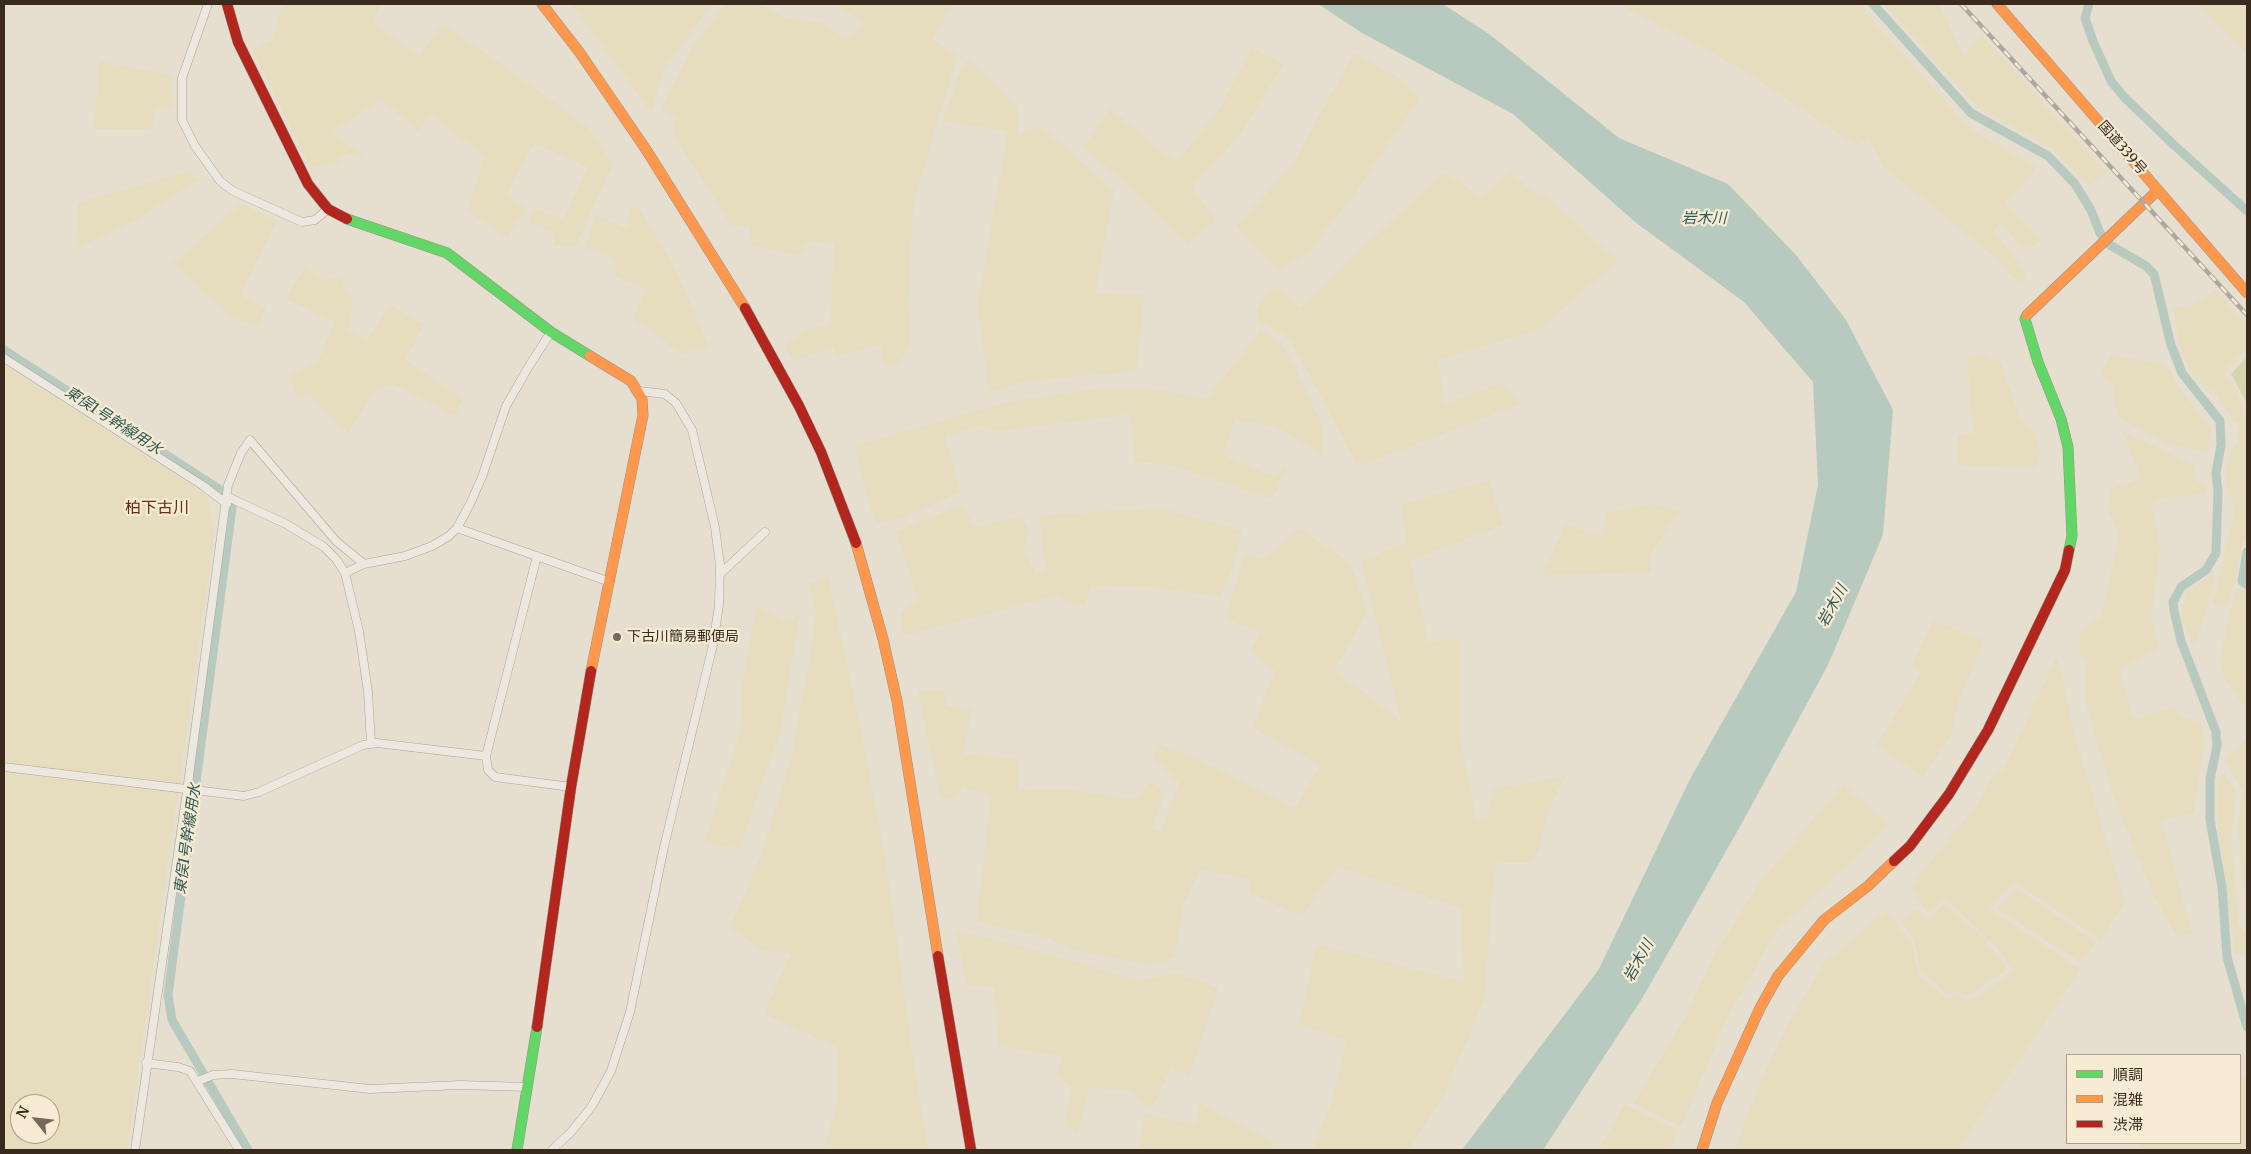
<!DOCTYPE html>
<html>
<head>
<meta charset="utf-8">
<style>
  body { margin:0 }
  #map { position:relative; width:2251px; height:1154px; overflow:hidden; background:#e6dece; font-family:Merriweather,"Noto Sans JP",serif }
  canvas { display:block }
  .frame { position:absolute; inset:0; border:5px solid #3a2a1e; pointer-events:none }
  .legend { position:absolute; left:2066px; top:1054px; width:175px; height:90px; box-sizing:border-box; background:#f7ebd3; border:1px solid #ab9e8b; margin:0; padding:6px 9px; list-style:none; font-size:15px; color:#3a2a1e }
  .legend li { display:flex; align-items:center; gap:10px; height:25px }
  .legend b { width:25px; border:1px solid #ab9e8b }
  .north { position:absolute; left:10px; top:1094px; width:50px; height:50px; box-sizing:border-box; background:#f7ebd3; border:1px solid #ab9e8b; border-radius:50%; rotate:299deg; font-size:14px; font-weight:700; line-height:20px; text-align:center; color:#3a2a1e }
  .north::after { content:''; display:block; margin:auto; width:18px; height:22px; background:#76695c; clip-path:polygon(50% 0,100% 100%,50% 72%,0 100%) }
</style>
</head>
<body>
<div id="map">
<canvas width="2251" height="1154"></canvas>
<div class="frame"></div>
<ul class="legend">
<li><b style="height:6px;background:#63d668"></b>順調</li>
<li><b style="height:6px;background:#ff974d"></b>混雑</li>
<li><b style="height:6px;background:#b3261e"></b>渋滞</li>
</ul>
<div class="north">N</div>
</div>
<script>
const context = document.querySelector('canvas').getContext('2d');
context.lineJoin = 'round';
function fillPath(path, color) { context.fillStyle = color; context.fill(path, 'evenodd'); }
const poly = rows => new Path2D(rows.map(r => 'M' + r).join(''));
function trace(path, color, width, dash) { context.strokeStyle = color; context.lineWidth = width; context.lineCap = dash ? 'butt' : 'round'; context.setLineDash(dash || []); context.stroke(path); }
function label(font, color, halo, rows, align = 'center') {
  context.font = font + ' Merriweather,"Noto Sans JP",serif'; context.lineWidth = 4.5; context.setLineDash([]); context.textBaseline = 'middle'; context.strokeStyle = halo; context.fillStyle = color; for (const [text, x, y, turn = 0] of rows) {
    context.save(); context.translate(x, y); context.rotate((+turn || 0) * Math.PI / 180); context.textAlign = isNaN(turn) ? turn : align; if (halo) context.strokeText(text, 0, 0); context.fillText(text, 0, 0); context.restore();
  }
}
fillPath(poly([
  [283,4,381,4,371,21,419,56,443,23,588,127,613,164,575,247,554,245,556,233,528,222,537,210,564,219,588,167,534,143,507,194,526,210,507,237,467,210,485,156,430,114,419,131,381,99,331,133,365,156,345,154,338,163,310,166,252,49,273,40],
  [572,4,712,4,664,69,651,112],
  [725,4,757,4,787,19,820,22,846,39,864,24,836,4,953,4,932,40,957,55,913,204,908,306,910,342,899,365,883,364,882,344,837,356,833,347,793,361,786,346,803,331,831,324,834,244,809,241,798,255,752,246,749,227,731,225,675,137,675,117,661,108,692,48],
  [1619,4,1862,4,1867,14,1965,123,1977,134,2036,166,2028,179,2005,202,2042,241,2022,250,2002,221,1993,231,2023,269,2026,278,2023,282,2013,277,1994,256,1884,167,1869,139,1856,145,1744,70],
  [1884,4,1939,4,1964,56,1982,36,2107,173,2089,186,2052,148,1978,107],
  [2200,4,2247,4,2247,53,2203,9],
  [1251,48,1284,64,1239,135,1192,188,1215,220,1187,245,1134,191,1084,147,1110,108,1147,141,1177,162,1221,107],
  [1354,53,1405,82,1420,98,1356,192,1307,254,1279,270,1236,226,1292,166],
  [968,60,1017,106,1018,136,1040,126,1114,190,1095,293,1144,295,1136,371,1025,381,989,393,978,304,1008,131,943,121,958,78],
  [100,62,172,75,172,107,157,108,151,129,94,129],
  [190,171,198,180,139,218,76,249,78,203],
  [1442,173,1483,197,1510,173,1537,195,1547,197,1618,261,1539,329,1438,360,1445,404,1502,383,1520,404,1358,466,1294,346,1284,335,1260,321,1256,309,1275,287,1300,308],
  [241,204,277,221,240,295,266,308,258,327,231,317,173,263],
  [631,208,639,208,673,264,709,346,681,354,648,328,633,319,646,288,616,277,616,260,585,247,597,216,626,228],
  [306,266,324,281,345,275,342,289,353,299,348,329,367,341,390,305,424,324,405,360,462,399,455,415,394,384,374,390,348,433,309,395,298,397,290,375,319,360,335,322,286,299],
  [2215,290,2247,325,2247,348,2224,372,2242,405,2247,422,2247,534,2243,540,2235,582,2227,604,2213,605,2236,506,2229,495,2225,472,2228,458,2238,442,2240,422,2235,422,2213,390,2207,391,2189,369,2181,348,2172,307,2190,308],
  [1261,330,1284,347,1323,426,1323,455,1275,426,1235,420,1223,455,1271,476,1287,468,1272,499,1168,464,1135,462,1131,414,996,431,981,425,945,436,960,492,902,518,875,523,854,446,1004,403,1100,388,1152,389,1207,399],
  [1984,355,2000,362,2019,416,2035,433,2040,452,2034,468,1959,466,1958,436,1974,433,1967,357],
  [2111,355,2163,365,2169,369,2180,389,2211,428,2207,453,2167,443,2120,418,2114,401,2113,386,2101,374],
  [4,365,204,493,208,501,214,537,127,1150,4,1150],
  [20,1104,50,1104,50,1134,20,1134],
  [2123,432,2193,465,2197,481,2206,487,2205,494,2162,497,2151,506,2160,545,2151,620,2159,649,2119,669,2133,720,2176,706,2177,714,2201,723,2204,743,2193,812,2161,820,2192,934,2177,936,2154,896,2113,795,2086,703,2087,662,2079,651,2081,631,2102,615,2120,534,2108,510,2111,489,2142,478],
  [1489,481,1503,525,1410,560,1428,642,1460,639,1460,738,1476,819,1488,816,1494,789,1565,776,1549,809,1538,852,1530,863,1497,863,1493,883,1484,1000,1444,1094,1409,1150,1312,1150,1332,1103,1347,1040,1299,1024,1317,945,1464,982,1461,908,1338,866,1302,916,1250,893,1251,879,1200,869,1183,905,1175,957,1151,965,1074,950,1049,938,977,921,991,796,963,786,954,799,940,795,918,691,944,691,946,706,972,710,963,754,1018,759,1019,790,1064,789,1137,800,1148,783,1158,786,1164,795,1152,828,1161,833,1179,783,1155,759,1157,743,1218,769,1295,808,1320,766,1253,727,1275,671,1250,651,1261,632,1226,619,1245,553,1264,559,1299,529,1350,563,1367,612,1334,670,1401,721,1361,561,1406,543,1402,504],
  [1654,504,1680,511,1651,554,1650,572,1543,575,1566,524,1603,538,1606,513],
  [962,505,975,528,1022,516,1029,530,1023,548,1035,572,1046,571,1039,516,1160,508,1242,531,1232,569,1220,597,1155,587,1092,586,1084,605,1066,603,1057,595,903,636,901,614,918,599,896,532],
  [2210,575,2215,576,2196,644,2192,643,2180,616,2187,592],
  [828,577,862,736,887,870,918,1094,929,1150,824,1150,838,1100,837,1047,764,1014,791,954,762,950,730,928,760,858,790,764,811,654,816,610,809,583],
  [2236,588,2247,594,2247,734,2244,706,2226,680,2220,659],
  [757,606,786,621,800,615,780,732,739,848,704,843,740,734,743,679],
  [1933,621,1984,641,1958,700,1952,733,1923,777,1876,746,1921,673,1911,667],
  [2057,657,2076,741,2125,902,2100,939,2015,882,1989,908,2080,969,1958,1150,1735,1150,1756,1093,1789,1022,1825,962,1886,911,1911,942,1918,975,1947,998,1954,995,1967,1000,1981,996,2013,971,1998,948,1944,897,1931,912,1927,912,1911,886,1976,806,1993,777,2003,770],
  [2247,739,2247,925,2238,827,2243,791,2225,760],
  [2222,772,2236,790,2231,840,2238,923,2247,935,2247,950,2242,954,2235,954,2217,821,2217,791],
  [1843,784,1889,826,1776,931,1726,1020,1681,1126,1634,1103,1686,1016,1713,958,1758,885],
  [2017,889,2096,942,2080,962,1998,909],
  [1944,904,1977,932,1996,953,2007,969,1968,996,1955,991,1947,993,1921,971,1914,940,1902,922,1915,909,1929,921],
  [957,931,1023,947,1138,981,1176,973,1218,988,1189,1076,1171,1068,1152,1108,1145,1107,1132,1091,1089,1087,1078,1132,1064,1125,1072,1087,1057,1075,1063,1056,998,1046,995,987,966,985],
  [2240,1076,2247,1081,2247,1150,2137,1150,2143,1143,2240,1143],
  [1200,1103,1274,1142,1272,1150,1139,1150,1145,1114,1195,1125],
  [1624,1104,1677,1130,1670,1150,1599,1150]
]), '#e6dcbe');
fillPath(poly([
  [2247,357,2247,403,2231,374]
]), '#d7d5af');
fillPath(poly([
  [1318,4,1443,4,1489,34,1619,138,1728,184,1796,255,1846,320,1893,410,1883,535,1828,665,1742,823,1643,997,1543,1150,1462,1150,1599,969,1690,779,1796,592,1818,485,1813,382,1744,302,1635,222,1513,114,1362,33]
]), '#b8cabf');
trace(poly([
  [1873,4,1971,113,2048,156,2075,184,2091,210,2100,233,2110,245,2146,266,2154,274,2171,345,2182,373,2220,421,2221,445,2216,473,2218,491,2216,553,2206,570,2181,587,2173,602,2174,611,2181,641,2216,732,2217,746,2210,779,2210,820,2222,887,2227,957,2247,1027],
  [2089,4,2085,18,2093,41,2111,81,2124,97,2174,145,2247,211],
  [4,350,222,491],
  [232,508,168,995,172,1020,248,1150],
  [2247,552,2242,581,2247,585]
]), '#b8cabf', 9);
const street = poly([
  [208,4,182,78,182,120,195,146,220,181,233,191,302,222,315,220,328,209],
  [4,358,202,485,227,504],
  [228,497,286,524,324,547,336,559,345,573,359,631,368,692,371,744],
  [457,528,610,582],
  [345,573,364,564,405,556,432,546,449,536,457,528,470,504,482,477,506,406,529,366,551,332],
  [720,574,765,532],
  [486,756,537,556],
  [4,767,244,796,259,792,363,745,377,743,486,756,488,770,495,777,571,787],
  [146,1063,178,1067,190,1071,239,1150],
  [198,1081,213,1075,232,1074,370,1089,460,1085,527,1087],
  [135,1150,187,791,228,485,241,453,250,440,336,541,364,564],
  [552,1150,572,1131,592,1106,611,1071,630,1012,664,847,713,645,719,605,720,565,715,527,692,430,676,403,665,394,639,391]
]);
const fast = poly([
  [347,219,447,253,551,332,590,356],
  [2027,315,2025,319,2038,362,2061,419,2068,447,2072,536,2069,550],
  [517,1150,537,1027]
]);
const slow = poly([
  [542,4,580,53,647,151,745,308],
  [1997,4,2247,293],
  [2027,315,2158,190],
  [590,356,631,381,642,399,643,415,591,671],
  [856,543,883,639,897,701,938,956],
  [1702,1150,1717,1103,1760,1008,1778,976,1824,920,1868,886,1894,861]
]);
const jam = poly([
  [227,4,238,42,308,184,328,209,347,219],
  [745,308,799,406,821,452,856,543],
  [1894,861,1910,846,1949,794,1988,730,2065,570,2069,550],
  [938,956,971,1150],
  [537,1027,571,787,591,671]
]);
trace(street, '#aba396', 9);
trace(fast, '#9a9286', 11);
trace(slow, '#9a9286', 11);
trace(jam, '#9a9286', 11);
trace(street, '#ede8df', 8);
trace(fast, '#63d668', 10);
trace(slow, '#ff974d', 10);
trace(jam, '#b3261e', 10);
const rail = poly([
  [1961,4,2247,315]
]);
trace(rail, '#aca89f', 4.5);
trace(rail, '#f7ebd3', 2.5, [8]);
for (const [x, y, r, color] of [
  [617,637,5,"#76695c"]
]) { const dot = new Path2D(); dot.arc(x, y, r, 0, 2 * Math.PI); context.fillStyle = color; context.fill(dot); trace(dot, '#f7ebd3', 2); }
label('14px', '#3a2a1e', '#f7ebd3', [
  ["国道339号",2122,148,49]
]);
label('14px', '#3a2a1e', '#f7ebd3', [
  ["下古川簡易郵便局",627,637]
], 'left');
label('italic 15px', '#2c5a56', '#f7ebd3', [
  ["岩木川",1704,219],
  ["東俣1号幹線用水",113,421,33],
  ["岩木川",1833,606,-61],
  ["東俣1号幹線用水",188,839,-82],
  ["岩木川",1639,961,-61]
]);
label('16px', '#68291b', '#f7ebd3', [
  ["柏下古川",157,508]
]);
</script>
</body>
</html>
